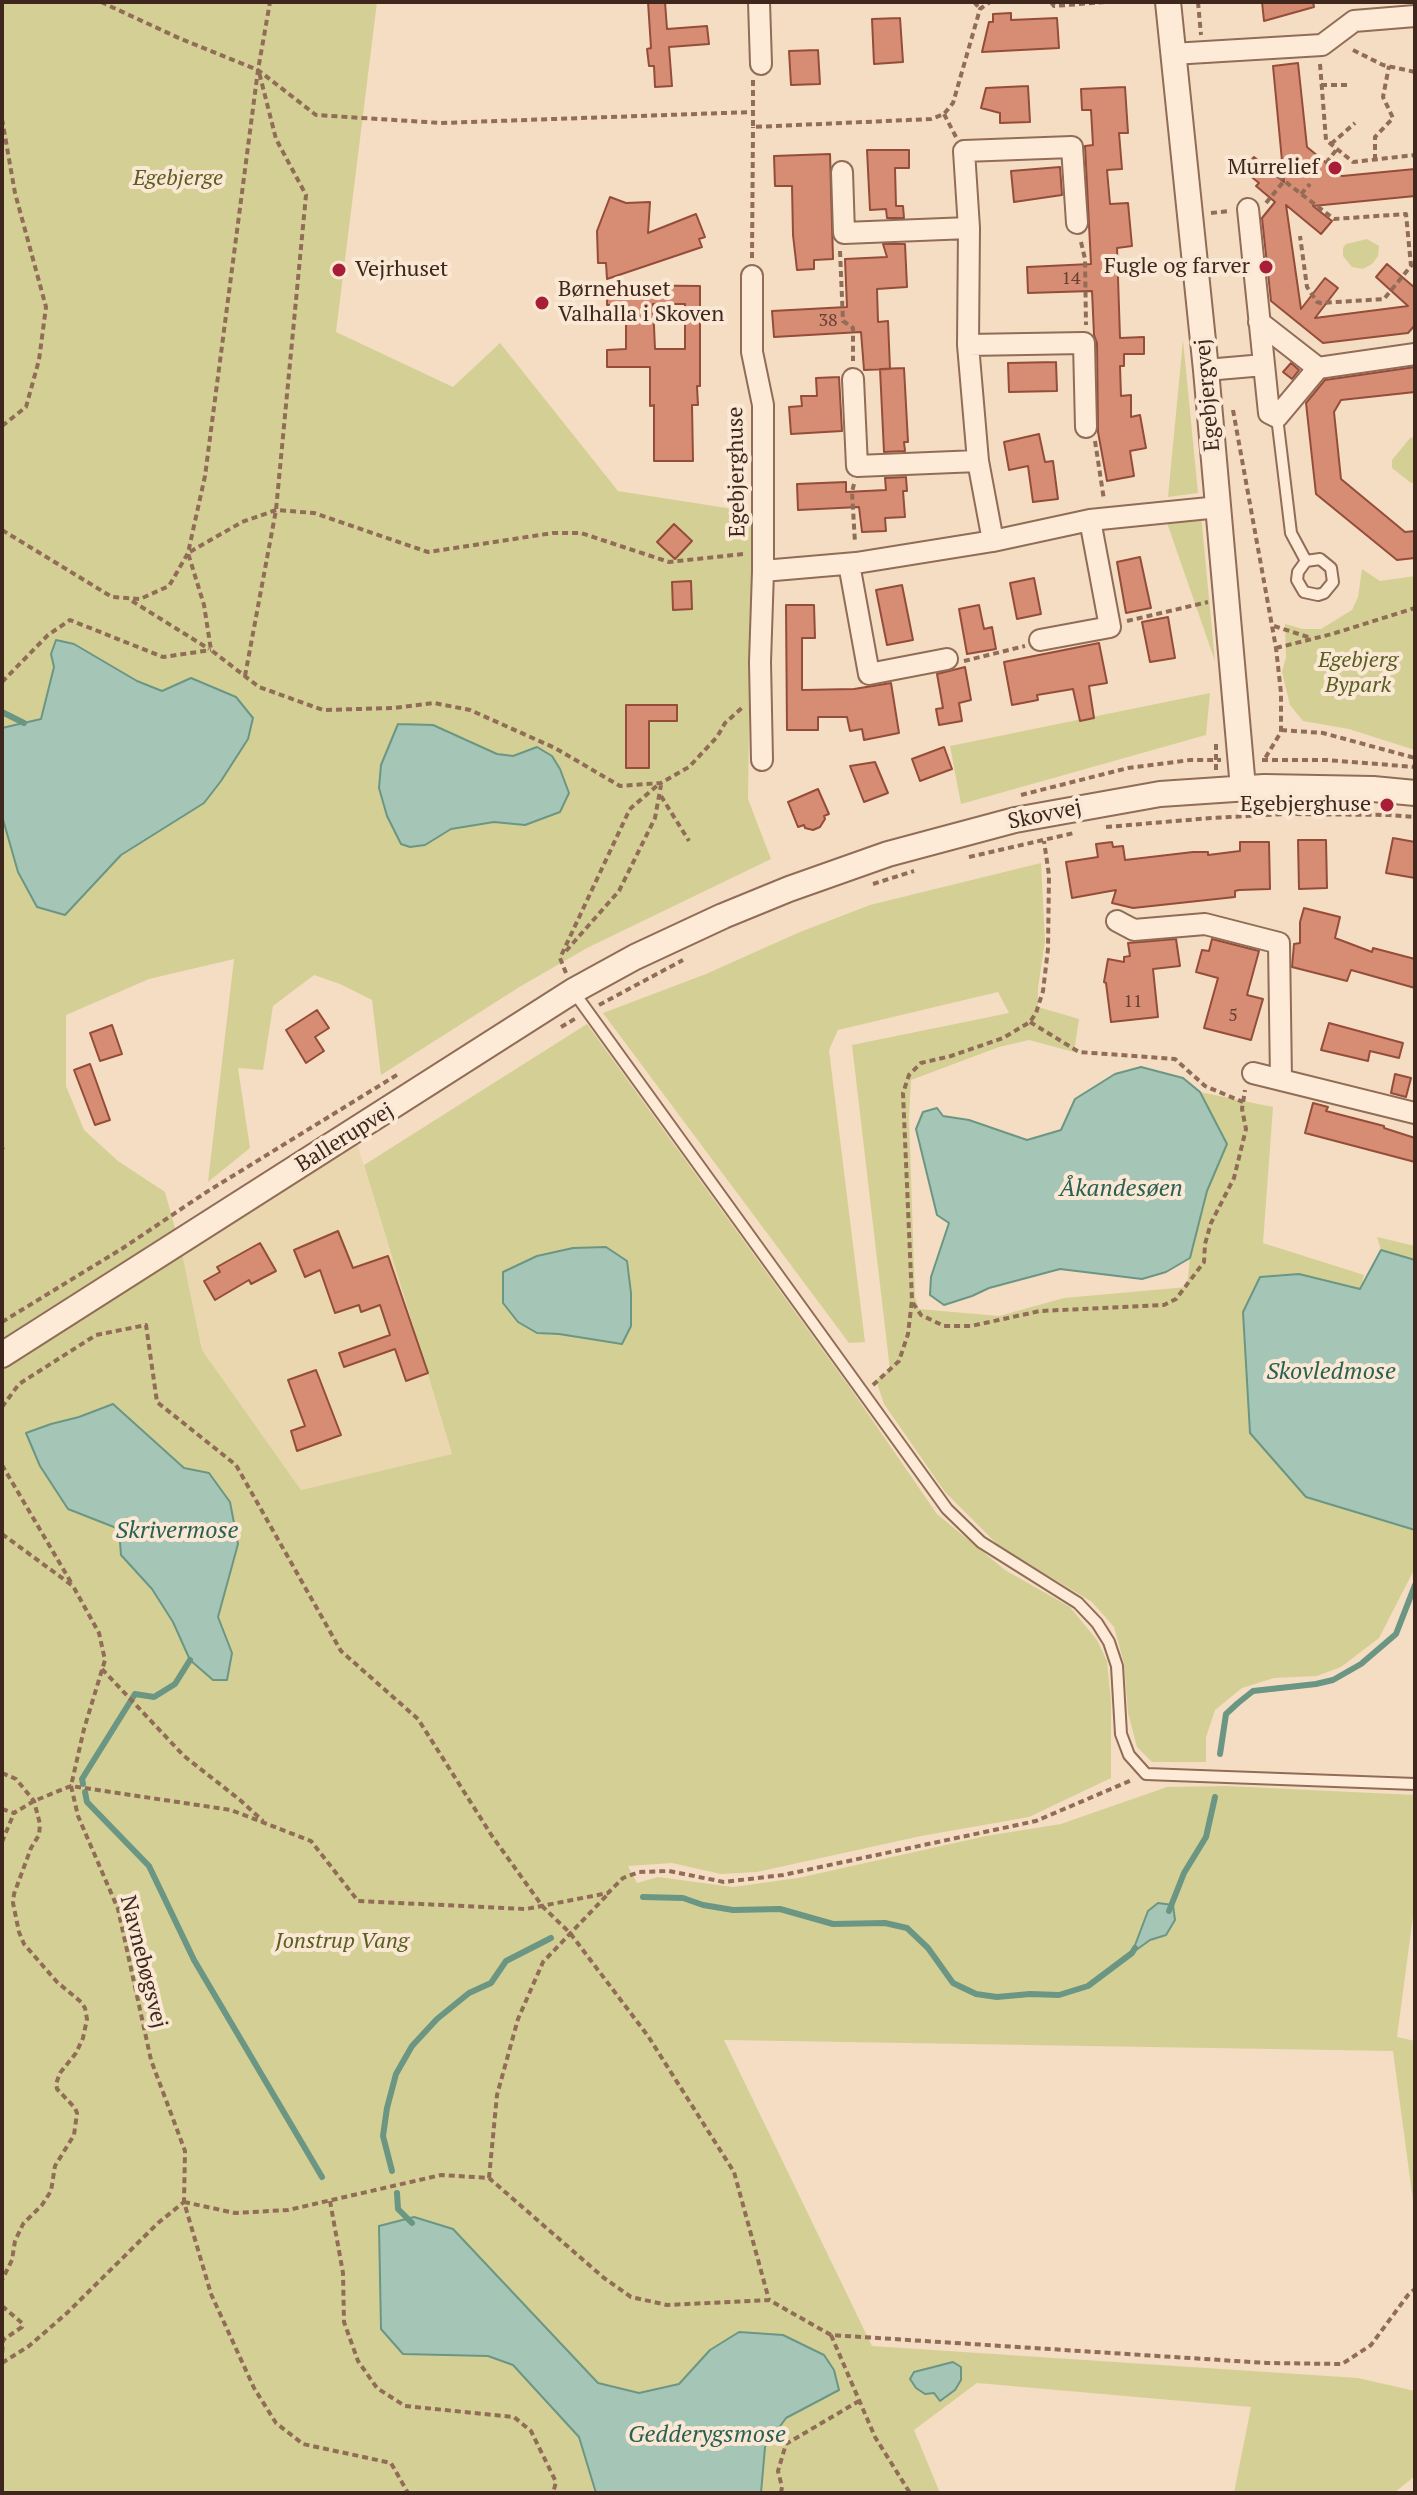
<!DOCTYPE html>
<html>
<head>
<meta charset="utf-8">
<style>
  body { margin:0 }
  #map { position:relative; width:1417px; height:2495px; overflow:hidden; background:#f4ddc3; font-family:"PT Serif",serif }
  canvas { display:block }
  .frame { position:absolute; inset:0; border:4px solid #3f271d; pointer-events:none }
</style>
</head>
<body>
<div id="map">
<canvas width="1417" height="2495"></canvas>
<div class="frame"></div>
</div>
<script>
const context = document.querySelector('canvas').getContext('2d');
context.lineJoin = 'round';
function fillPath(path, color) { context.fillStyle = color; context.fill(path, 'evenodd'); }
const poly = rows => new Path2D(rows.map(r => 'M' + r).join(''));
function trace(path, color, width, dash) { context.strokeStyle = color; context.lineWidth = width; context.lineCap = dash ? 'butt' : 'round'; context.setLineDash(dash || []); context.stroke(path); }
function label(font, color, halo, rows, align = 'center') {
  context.font = font + ' "PT Serif",serif'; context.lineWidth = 8; context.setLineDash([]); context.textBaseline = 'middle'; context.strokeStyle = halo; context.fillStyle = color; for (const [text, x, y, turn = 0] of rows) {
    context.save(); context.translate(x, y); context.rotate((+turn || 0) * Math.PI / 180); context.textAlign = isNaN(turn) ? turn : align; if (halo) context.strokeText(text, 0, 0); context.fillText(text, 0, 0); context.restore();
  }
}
fillPath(poly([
  [357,1143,452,1455,301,1490,202,1350,182,1253]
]), '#ebd7af');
fillPath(poly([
  [2,2,377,2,336,332,453,387,500,343,618,491,752,512,748,799,771,859,587,948,521,986,381,1075,372,1000,340,984,314,975,273,1006,263,1070,238,1068,250,1148,208,1182,234,959,149,979,66,1015,66,1086,84,1130,118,1161,165,1192,182,1253,202,1350,301,1490,452,1454,364,1165,587,1024,853,1392,937,1514,1005,1570,1070,1607,1097,1640,1107,1661,1111,1701,1111,1778,1029,1817,921,1836,757,1872,721,1874,672,1863,628,1866,637,1883,658,1877,733,1887,798,1878,986,1836,1061,1824,1167,1787,1226,1786,1415,1795,1415,1901,1397,2037,1415,2041,1415,2216,1393,2051,724,2040,872,2346,1358,2378,1415,2391,1415,2476,1394,2493,1234,2493,1251,2407,977,2383,914,2430,940,2493,761,2493,765,2447,786,2418,839,2390,710,2350,679,2384,639,2393,598,2383,453,2230,403,2354,488,2356,513,2365,579,2437,596,2493,2,2493],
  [398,724,467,739,482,749,497,754,513,756,537,748,552,756,560,769,569,793,560,812,525,825,495,822,451,829,425,845,381,765],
  [113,1404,184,1468,209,1473,218,1617,231,1653,173,1622,152,1589,121,1555,119,1529,51,1424,79,1417],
  [1367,239,1379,246,1378,256,1372,264,1363,269,1352,267,1343,256,1343,248,1346,244],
  [1183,340,1198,493,1168,497],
  [1415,437,1415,482,1411,483,1392,468,1392,460,1410,438],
  [1201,515,1215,661,1166,520],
  [1362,569,1380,581,1415,576,1415,750,1349,729,1303,721,1290,705,1282,672,1286,657,1285,624,1303,629,1321,629,1352,610,1358,597],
  [1210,693,1206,735,961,804,950,746],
  [1041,863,1045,941,1038,988,1038,1007,1079,1019,1074,1052,1029,1040,999,1047,911,1080,909,1117,915,1297,919,1309,999,1316,1064,1298,1187,1287,1190,1258,1207,1191,1227,1144,1200,1092,1273,1107,1263,1243,1364,1275,1360,1290,1299,1274,1306,1497,1415,1530,1415,1568,1379,1638,1341,1667,1317,1676,1274,1678,1242,1688,1215,1710,1206,1737,1206,1762,1152,1762,1137,1747,1128,1713,1124,1663,1114,1627,1092,1602,999,1546,945,1492,884,1404,876,1380,890,1370,852,1045,1009,1013,998,992,838,1030,829,1050,865,1342,849,1343,603,1013,706,974,800,932,870,905],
  [1377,1237,1415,1246,1415,1260,1381,1250]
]), '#d4d095');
const water = poly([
  [56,640,74,644,137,681,162,691,191,678,236,697,253,718,248,739,221,781,204,803,121,855,65,915,37,907,18,872,2,816,2,728,41,719,54,667,51,654,56,640],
  [398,724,433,725,497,754,513,756,537,747,552,756,560,769,569,793,560,812,525,825,494,822,451,829,425,845,410,847,401,844,387,816,379,788,381,765,398,724],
  [1141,1067,1183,1078,1200,1092,1227,1144,1207,1191,1190,1258,1166,1272,1142,1279,1060,1269,989,1288,972,1296,944,1305,930,1295,931,1277,949,1223,937,1215,916,1129,923,1112,937,1108,943,1116,969,1120,1027,1140,1061,1130,1075,1099,1115,1074,1141,1067],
  [606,1247,627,1261,631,1293,631,1326,622,1344,559,1334,537,1333,518,1322,503,1303,503,1272,537,1256,573,1248,606,1247],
  [1381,1250,1415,1260,1415,1530,1306,1497,1250,1433,1243,1312,1260,1277,1299,1274,1360,1289,1381,1250],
  [113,1404,184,1468,209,1473,230,1502,238,1544,218,1617,232,1653,227,1680,213,1680,190,1660,173,1622,152,1589,121,1555,119,1529,68,1509,40,1466,26,1433,51,1424,79,1417,113,1404],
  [1158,1903,1173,1905,1175,1920,1166,1935,1150,1940,1132,1953,1148,1911,1158,1903],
  [414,2217,453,2229,598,2383,639,2393,679,2384,710,2350,739,2332,783,2335,824,2355,834,2370,839,2390,786,2418,765,2447,761,2493,596,2493,579,2437,513,2365,488,2356,403,2354,381,2329,379,2226,414,2217],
  [953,2362,961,2367,961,2380,955,2390,940,2401,934,2393,925,2394,916,2388,910,2379,914,2372,953,2362]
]);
fillPath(water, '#a5c6b7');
trace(water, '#6b9684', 2);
trace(poly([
  [2,712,24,723],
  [1220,1754,1226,1714,1238,1703,1253,1691,1316,1684,1333,1680,1361,1664,1396,1634,1415,1585],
  [83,1784,82,1779,135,1694,154,1697,175,1684,190,1660],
  [85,1792,87,1802,149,1866,194,1960,322,2177],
  [643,1897,683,1898,703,1905,733,1910,780,1909,833,1924,885,1923,907,1928,928,1948,953,1983,976,1994,997,1997,1030,1994,1059,1995,1088,1986,1132,1953,1135,1948],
  [1169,1911,1184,1873,1206,1837,1215,1797],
  [392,2171,383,2136,387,2108,396,2074,412,2046,437,2019,469,1993,491,1983,506,1961,551,1938],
  [397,2193,398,2209,412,2223]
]), '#6b9684', 6);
const building = poly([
  [648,2,665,2,667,29,707,26,709,44,669,47,672,86,655,87,654,66,649,66,647,49,651,48,648,2],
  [1262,2,1313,2,1314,7,1264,21,1262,2],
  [1011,13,1011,20,1057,18,1059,48,982,52,989,22,993,22,993,14,1011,13],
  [900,18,903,62,874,64,872,19,900,18],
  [818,50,820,84,791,85,789,51,818,50],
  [1298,63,1307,147,1342,176,1415,169,1415,196,1313,206,1332,221,1321,234,1286,205,1301,309,1325,278,1338,288,1315,318,1408,306,1376,277,1387,264,1415,288,1415,325,1408,333,1323,343,1271,301,1262,218,1275,202,1256,186,1259,183,1243,170,1254,157,1284,182,1273,66,1298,63],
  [1028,86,1030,122,1000,123,1000,113,981,108,986,88,1028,86],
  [1125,87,1128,133,1119,133,1122,169,1107,170,1110,204,1128,203,1132,246,1117,248,1120,338,1144,337,1144,354,1124,354,1124,366,1120,366,1121,396,1131,395,1131,417,1140,415,1146,448,1130,451,1134,476,1107,481,1098,432,1097,343,1094,335,1092,291,1028,293,1027,267,1091,264,1085,146,1093,145,1091,110,1082,110,1081,89,1125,87],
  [867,150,909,150,909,168,895,168,896,206,903,206,904,218,887,218,886,209,870,210,867,150],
  [830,154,833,259,814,260,814,269,797,270,793,235,792,186,775,186,774,156,830,154],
  [1060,167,1062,195,1014,202,1011,171,1060,167],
  [610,197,626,203,650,202,648,233,696,214,705,237,699,239,702,247,607,279,606,263,598,263,597,231,610,197],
  [883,244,905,244,907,287,877,289,878,322,888,321,890,369,864,370,861,332,774,337,772,311,847,307,845,259,887,257,883,244],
  [607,285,700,286,700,386,697,386,698,405,692,405,693,461,654,461,654,405,650,406,650,367,607,367,607,350,626,349,626,304,607,305,607,285],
  [653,304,685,304,685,349,655,349,653,304],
  [1056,362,1057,391,1009,392,1008,363,1056,362],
  [1291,363,1299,370,1292,379,1283,372,1291,363],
  [1415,367,1415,392,1341,400,1334,412,1341,479,1405,532,1415,531,1415,558,1397,560,1316,494,1306,403,1325,380,1415,367],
  [904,368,908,442,904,442,905,451,884,452,880,369,904,368],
  [839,377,842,431,791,434,789,407,802,406,801,396,817,396,816,378,839,377],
  [1039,434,1045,462,1053,461,1058,499,1033,502,1028,466,1009,470,1004,442,1039,434],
  [906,477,907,491,903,491,905,517,885,518,886,531,862,532,859,507,798,510,797,484,846,482,846,492,886,490,885,478,906,477],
  [674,524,692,541,675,559,657,542,674,524],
  [1140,557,1151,608,1126,613,1117,562,1140,557],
  [1034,578,1041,614,1017,619,1010,583,1034,578],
  [691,581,692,609,673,610,672,582,691,581],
  [902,585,913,640,887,645,876,590,902,585],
  [786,605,814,605,815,638,802,638,802,690,854,689,891,683,899,733,864,740,862,729,850,731,847,717,818,717,818,730,787,730,786,605],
  [979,605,984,629,992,627,996,649,967,654,959,609,979,605],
  [1168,617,1175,658,1150,662,1142,622,1168,617],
  [1099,643,1107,683,1089,686,1094,718,1080,721,1073,689,1037,695,1038,700,1012,705,1004,662,1099,643],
  [965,667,971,700,959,703,962,721,939,725,936,709,943,708,937,674,965,667],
  [626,705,677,705,677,721,649,721,649,768,626,768,626,705],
  [944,747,952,769,920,781,912,759,944,747],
  [875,762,888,793,864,802,850,766,875,762],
  [818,789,829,814,824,816,825,819,820,827,813,830,805,828,804,825,798,827,788,802,818,789],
  [1393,838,1415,842,1415,878,1386,873,1393,838],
  [1298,840,1326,840,1327,888,1299,889,1298,840],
  [1112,842,1113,847,1123,846,1125,860,1193,852,1208,852,1208,855,1240,851,1240,842,1269,842,1270,889,1239,890,1235,891,1235,897,1133,908,1112,903,1116,890,1072,898,1066,862,1098,857,1096,844,1112,842],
  [1304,908,1340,917,1335,938,1372,952,1373,948,1415,959,1415,988,1351,970,1347,981,1292,967,1294,944,1300,943,1300,922,1304,908],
  [1176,939,1180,966,1153,969,1158,1017,1111,1022,1106,983,1104,982,1108,959,1124,962,1124,957,1130,956,1128,943,1176,939],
  [1212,939,1259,951,1247,995,1263,999,1251,1040,1204,1028,1218,978,1196,972,1202,950,1209,951,1212,939],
  [317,1010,329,1028,315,1037,324,1051,306,1063,286,1030,317,1010],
  [1329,1023,1403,1043,1399,1058,1370,1051,1368,1061,1321,1050,1329,1023],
  [112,1025,122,1054,100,1061,90,1033,112,1025],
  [90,1064,110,1120,95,1125,74,1070,90,1064],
  [1395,1074,1411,1078,1406,1097,1391,1093,1395,1074],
  [1313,1103,1328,1107,1326,1111,1384,1126,1384,1128,1415,1138,1415,1162,1305,1133,1313,1103],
  [338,1231,353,1268,388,1256,428,1373,406,1381,395,1349,344,1367,339,1353,390,1335,380,1305,361,1312,359,1305,335,1313,320,1270,305,1277,294,1250,338,1231],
  [260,1243,276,1271,251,1284,249,1280,215,1300,204,1281,220,1272,217,1267,260,1243],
  [316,1370,341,1435,297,1451,291,1431,305,1426,288,1380,316,1370]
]);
fillPath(building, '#d78c74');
trace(building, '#944d39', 2);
const service = poly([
  [1277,417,1291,533,1306,561,1298,572,1297,580,1304,592,1318,595,1324,593,1333,582,1331,568,1320,559,1306,561],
  [573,991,947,1509,981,1542,1078,1603,1097,1623,1109,1642,1117,1666,1121,1734,1129,1755,1146,1774,1415,1784]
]);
const minor = poly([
  [759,2,761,64],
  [1172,54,1322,45,1354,21,1415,16],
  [842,172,844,233,969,228],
  [1248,209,1269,413,1277,417,1318,368,1415,354],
  [752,276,752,352,763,405,763,571,760,662,762,760],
  [1259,322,1318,368],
  [968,345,1084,343,1086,427],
  [1206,370,1264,365],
  [853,379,857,466,978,461],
  [993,541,978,461,968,345,969,228,964,151,1072,147,1077,223],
  [849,564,869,674,947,659],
  [763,571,856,563,993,541,1090,520,1219,507],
  [1040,640,1110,627,1090,520],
  [1117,921,1134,930,1205,924,1279,943,1281,1080],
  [1253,1073,1415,1113]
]);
const tertiary = poly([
  [1168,2,1206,370,1243,788],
  [2,1355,573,991,635,957,723,916,789,889,888,854,1015,820,1160,794,1264,787,1373,789,1415,793]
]);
trace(service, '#916c57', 14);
trace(minor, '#916c57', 24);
trace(tertiary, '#916c57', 28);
trace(poly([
  [101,2,181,39,258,70,316,115,441,123,752,112],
  [974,2,980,9],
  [1051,2,1054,6,1106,2],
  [1198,2,1201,35],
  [1353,50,1383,65,1415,72],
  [1320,64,1326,140,1353,162,1415,155],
  [753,80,753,127,931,119,944,114,953,103,980,9,990,2],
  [1321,85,1350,85],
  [944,114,956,137],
  [2,119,15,193,46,307,39,360,26,407,2,426],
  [1331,144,1355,123],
  [1375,160,1375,137,1393,118,1383,97,1389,66],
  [1326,163,1337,149],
  [1270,170,1334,219,1406,214,1411,266,1384,299,1321,303,1317,302,1307,287,1300,236],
  [1301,194,1310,184],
  [1266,203,1284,181],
  [1211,213,1230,211],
  [1081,242,1085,259,1086,325],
  [840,251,843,321,853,328,853,361],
  [752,258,753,127],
  [1233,410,1276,648,1281,693,1281,732,1264,760],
  [1095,441,1104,500],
  [854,484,852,492,855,543],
  [2,530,112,597,140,599,169,586,188,553,205,476,258,70,270,2],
  [743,554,669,562,581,533,553,533,428,552,314,513,276,510,242,522,188,553,204,605,211,650,259,687,323,710,393,708,434,703,470,710,555,748,620,786,661,783,689,767,717,737,725,723,743,707],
  [132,601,209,649],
  [1127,621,1208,602],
  [1274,626,1311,638],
  [1276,648,1332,634,1415,608],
  [964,661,1025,646],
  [245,676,276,510,306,195,276,139,259,72],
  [2,682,48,635,70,620,163,657,211,650],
  [1281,730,1323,733,1415,758],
  [1216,744,1216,771],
  [1262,760,1327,760,1415,767],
  [1021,795,1128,768,1190,760,1221,760],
  [661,796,689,841],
  [1106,827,1211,818,1284,814,1389,815,1415,817],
  [969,857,1074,833],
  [873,884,914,871],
  [566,951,619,891,655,818,661,785],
  [566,973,560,958,627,815,631,808,659,784],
  [599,1005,683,960],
  [1030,1022,1079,1052,1175,1059,1205,1086,1243,1102],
  [561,1027,578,1017],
  [2,1148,4,1147],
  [913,1303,921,1315,944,1326,971,1326,1040,1311,1164,1305,1176,1299,1204,1262,1205,1244,1211,1223,1234,1178,1246,1129,1242,1109,1245,1090],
  [2,1322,123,1248,205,1193,400,1073],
  [873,1385,899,1361,908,1334,912,1300,903,1093,909,1075,921,1063,951,1056,1003,1038,1030,1022,1036,1013,1043,991,1048,949,1049,875,1044,841],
  [2,1407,19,1384,96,1335,146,1325,157,1402,236,1465,341,1651,418,1719,492,1836,543,1907,570,1933,648,2036,734,2172,769,2300],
  [2,1465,72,1584],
  [2,1534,73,1586,99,1633,105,1660,84,1729,71,1786,78,1816,118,1909,151,2060,185,2151,184,2202,211,2294,254,2388,276,2423,303,2444,391,2463,408,2493],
  [102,1669,184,1756,240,1800,263,1821],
  [2,1773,16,1779,34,1801,40,1824,39,1835,31,1848,14,1894,13,1903,19,1932,24,1944,57,1982,81,2002,85,2008,87,2019,83,2038,76,2053,60,2073,56,2084,57,2089,75,2108,77,2113,74,2135,55,2166,51,2191,42,2205,23,2224,15,2241,12,2260,2,2280],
  [2,1809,14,1813,34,1801,71,1786,231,1810,311,1841,358,1901,526,1909,608,1893,623,1878,639,1872,669,1871,724,1882,783,1875,1036,1821,1132,1780],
  [2,1842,14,1813],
  [489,2178,497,2095,518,2019,543,1962,607,1895],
  [330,2201,343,2273,344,2322,358,2361,377,2388,405,2406,514,2417,531,2431,556,2482,553,2493],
  [184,2202,235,2213,288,2210,441,2175,489,2178,604,2278,631,2297,667,2305,769,2300,831,2335,1267,2363,1342,2364,1371,2345,1408,2295,1415,2289],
  [2,2306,22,2323,22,2327,3,2340,2,2357],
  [831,2335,875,2437,910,2493],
  [2,2363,29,2346,67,2313,158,2223,184,2202],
  [781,2493,782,2487,778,2471,786,2444,859,2401]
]), '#916c57', 4, [6, 4]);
trace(service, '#fdebd8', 10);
trace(minor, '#fdebd8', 20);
trace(tertiary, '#fdebd8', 24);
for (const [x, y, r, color] of [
  [1335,168,8,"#a81e37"],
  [1266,267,8,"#a81e37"],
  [339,270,8,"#a81e37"],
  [542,303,8,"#a81e37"],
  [1387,805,8,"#a81e37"]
]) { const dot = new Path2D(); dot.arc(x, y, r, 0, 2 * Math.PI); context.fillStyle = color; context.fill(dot); trace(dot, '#fae8d4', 3); }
label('18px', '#654033', null, [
  ["14",1071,279],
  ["38",828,321],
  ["11",1133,1002],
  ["5",1233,1016]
]);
label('22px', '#3f271d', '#fae8d4', [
  ["Murrelief",1319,168],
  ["Fugle og farver",1250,267],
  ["Vejrhuset",355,270,"left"],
  ["Børnehuset",558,290,"left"],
  ["Valhalla i Skoven",558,315,"left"],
  ["Egebjerghuse",1371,805]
], 'right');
label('italic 22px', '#595e21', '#fae8d4', [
  ["Egebjerge",178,179],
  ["Egebjerg",1358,661],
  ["Bypark",1358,686],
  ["Jonstrup Vang",342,1942]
]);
label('22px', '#3f271d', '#fae8d4', [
  ["Egebjergvej",1208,395,-95],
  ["Egebjerghuse",737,472,-91],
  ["Skovvej",1045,815,-12],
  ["Ballerupvej",345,1138,-32],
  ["Navnebøgsvej",143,1962,76]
]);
label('italic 24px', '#2a6154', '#fae8d4', [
  ["Åkandesøen",1121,1189],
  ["Skovledmose",1331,1372],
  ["Skrivermose",177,1531],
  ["Gedderygsmose",707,2435]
]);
</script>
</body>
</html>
